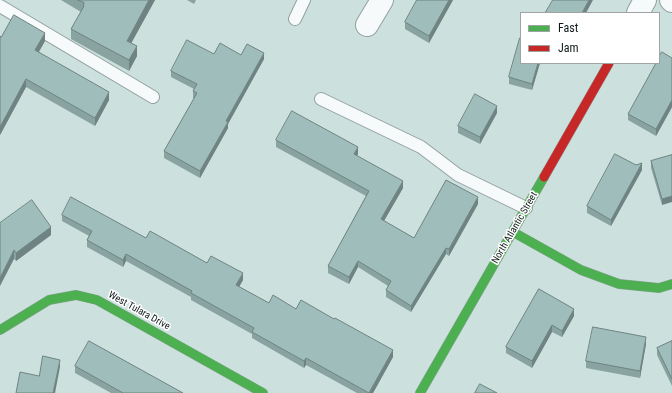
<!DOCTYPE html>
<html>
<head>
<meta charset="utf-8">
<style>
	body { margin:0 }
	#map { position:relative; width:672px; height:393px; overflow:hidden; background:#cce0de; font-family:"Roboto Condensed",sans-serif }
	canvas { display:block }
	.legend { position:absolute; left:520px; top:12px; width:140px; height:52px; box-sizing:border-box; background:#fff; border:1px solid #9ea3a3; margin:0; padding:5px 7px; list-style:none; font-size:12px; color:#0c1918 }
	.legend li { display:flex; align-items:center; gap:8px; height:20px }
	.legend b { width:20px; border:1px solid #9ea3a3 }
</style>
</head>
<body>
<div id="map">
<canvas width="672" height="393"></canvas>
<ul class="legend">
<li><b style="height:5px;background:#4caf50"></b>Fast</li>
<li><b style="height:5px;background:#c62828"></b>Jam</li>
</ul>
</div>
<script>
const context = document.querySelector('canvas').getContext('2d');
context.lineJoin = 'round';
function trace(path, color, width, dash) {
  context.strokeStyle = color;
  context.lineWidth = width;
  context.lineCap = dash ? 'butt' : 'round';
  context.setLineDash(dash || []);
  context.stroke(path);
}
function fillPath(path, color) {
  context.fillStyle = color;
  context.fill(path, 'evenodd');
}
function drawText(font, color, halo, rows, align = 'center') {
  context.font = font + ' "Roboto Condensed",sans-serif';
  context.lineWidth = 3;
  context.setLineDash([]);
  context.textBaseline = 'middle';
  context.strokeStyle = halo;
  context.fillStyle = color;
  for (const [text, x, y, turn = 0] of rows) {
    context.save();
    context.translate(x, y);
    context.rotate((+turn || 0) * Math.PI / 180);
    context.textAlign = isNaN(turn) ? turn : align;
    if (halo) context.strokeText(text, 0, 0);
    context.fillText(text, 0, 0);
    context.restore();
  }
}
const lane = new Path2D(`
	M0,6L153,97
	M295,19L304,0
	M321,99L421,147L458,175L526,208`);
const street = new Path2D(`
	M671,0L672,1
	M638,13L645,0
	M367,25L382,0`);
const fast = new Path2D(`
	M513,232L581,270L619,284L659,288L672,284
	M0,330L49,300L76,295L97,300L263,393
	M420,393L544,177`);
const jam = new Path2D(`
	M544,177L609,63`);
const wall = new Path2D(`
	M61,0H155L131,43L137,56L129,71L71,39V29L81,12Z
	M187,0H196L194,4Z
	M453,0L429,43L405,29V22Z
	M0,36L1,37L45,41L39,52L109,100L95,126L26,87L0,135Z
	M214,54L241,55L264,59L228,124V128L200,178L164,158V151L194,99L193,98V91L194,89L171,77V71Z
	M672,58V107L656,136L628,120V114Z
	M521,63H540L532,90L509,84V77Z
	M497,113L480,144L458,133V126Z
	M276,140L358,154L357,156L403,188L384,221L414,238L478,204L449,256L446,254L411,312L386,297V290L388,286L358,267L349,284L328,273V266L366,196L276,147Z
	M672,155L662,205L651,168V161Z
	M642,170L611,226L587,213V206Z
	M62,215L146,238L207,263L243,280L239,287L269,303L296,309L393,357L373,393H357L306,365L304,368L252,338V334L191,300V297L126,261L123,267L87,247V240L89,236L62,221Z
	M0,223L51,235L16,261L14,259Z
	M539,289L574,316L562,337L552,332L532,368L506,353V347Z
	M672,341V386L657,355V348Z
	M646,344L640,378L586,368V361Z
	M75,366L183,393H111L75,373Z`);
const shadedWall = new Path2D(`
	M149,0H155L127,51V41Z
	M449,0H453L429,43V36Z
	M589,0H593L586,13H582Z
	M45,33V41L35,58V50Z
	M137,46V56L129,71V60Z
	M264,53V59L228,124V128L200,178V171L226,121Z
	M538,63H540L532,90V84Z
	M26,79V87L0,135V127Z
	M109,92V100L95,126V118Z
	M672,100V107L656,136V129Z
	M497,106V113L480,144V137Z
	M358,147V154L354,161V154Z
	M642,163V170L611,226V220Z
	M403,181V188L381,226V219Z
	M672,196V202L662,205V199Z
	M478,197V204L449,256V249Z
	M51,227V235L16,261V253Z
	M446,248V254L411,312V306Z
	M14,250V259L0,286V278Z
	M126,254V261L123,267V260Z
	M358,261V267L349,284V277Z
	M243,273V280L236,292V285Z
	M574,309V316L562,337V331Z
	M552,325V332L532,368V361Z
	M646,337V344L640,378V371Z
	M393,350V357L373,393H369Z
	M306,358V365L304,368V361Z
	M60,360V367L55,393H53Z`);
const building = new Path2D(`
	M78,0H149L127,41L137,46L129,60L71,29L84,6L83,5L84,3Z
	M417,0H449L429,36L405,22Z
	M553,0H589L582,13H549L546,12Z
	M14,15L45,33L35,50L109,92L95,118L26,79L0,127V36L1,37Z
	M520,38H521V63H538L532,84L509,77Z
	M187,40L214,54L220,43L241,55L247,44L264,53L226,121L228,122L200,171L164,151L197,93L193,91L197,84L171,71Z
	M662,52L672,58V100L656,129L628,114L656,63H659V57Z
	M475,94L497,106L480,137L458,126Z
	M292,111L358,147L354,154L403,181L381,219L414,238L446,180L478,197L449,249L446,248L411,306L386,290L391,281L358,261L349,277L328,266L369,191L276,140Z
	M615,154L636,165L642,163L611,220L587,206Z
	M672,155V196L662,199L651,161Z
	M71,197L146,238L150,231L207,263L211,256L243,273L236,285L269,303L273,295L296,309L301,300L334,319L335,318L393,350L369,393L306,358L304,361L252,332L254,328L191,293L192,291L126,254L123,260L87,240L92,231L62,215Z
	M32,200L51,227L16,253L14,250L0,278V223Z
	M539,289L574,309L562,331L552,325L532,361L506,347Z
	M593,327L646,337L640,371L586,361Z
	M89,341L183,393H123L75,366Z
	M672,341V379L657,348Z
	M43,356L60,360L53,393H16L20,372L39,376Z
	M480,384L497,393H475Z`);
const streetNames = [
	["North Atlantic Street",515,228,-60],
	["West Tulara Drive",139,311,29]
];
trace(lane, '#92a19f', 14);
trace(street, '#92a19f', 24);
trace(fast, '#92a19f', 10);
trace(jam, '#92a19f', 10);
trace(lane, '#f7fafa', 12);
trace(street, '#f7fafa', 22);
trace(fast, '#4caf50', 9);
trace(jam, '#c62828', 9);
fillPath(wall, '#89a3a0');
fillPath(shadedWall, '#6f8482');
fillPath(building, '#9fbdba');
trace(building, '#6f8482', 1);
drawText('10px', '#0c1918', '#fff', streetNames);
</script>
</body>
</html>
